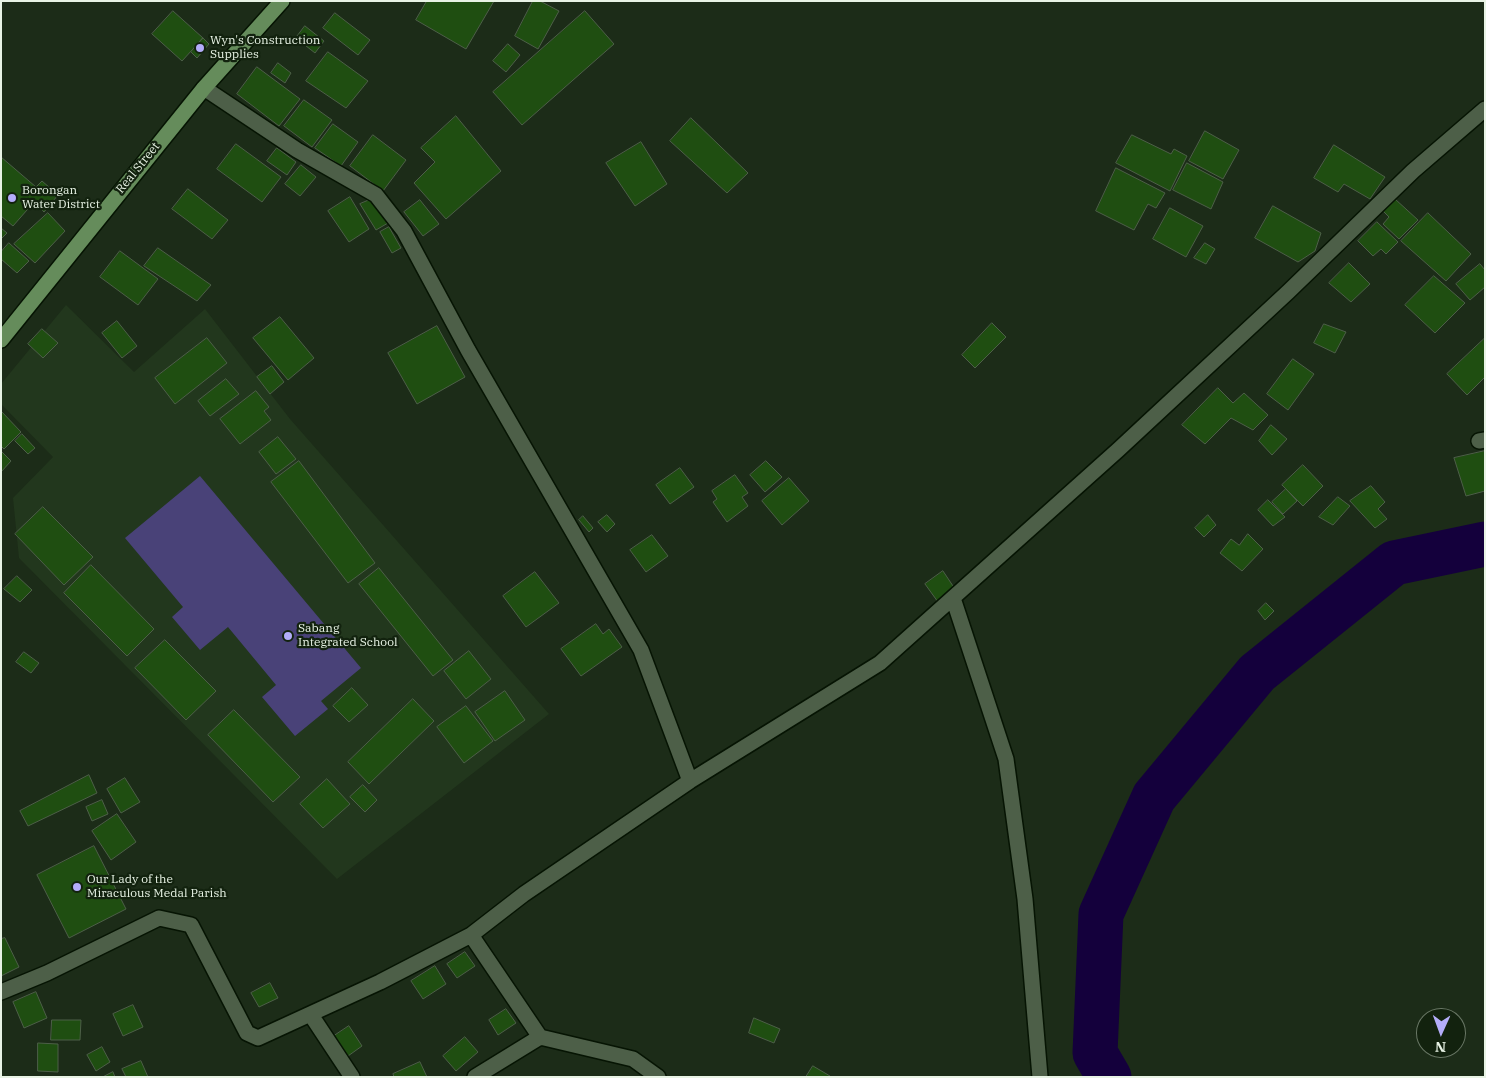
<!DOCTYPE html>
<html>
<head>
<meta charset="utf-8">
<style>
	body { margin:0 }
	#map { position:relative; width:1486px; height:1078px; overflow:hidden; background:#1c2c18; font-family:"IBM Plex Serif",serif }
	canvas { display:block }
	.frame { position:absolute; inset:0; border:2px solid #e8f3e5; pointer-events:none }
	.north { position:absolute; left:1416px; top:1008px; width:50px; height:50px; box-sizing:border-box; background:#12220e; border:1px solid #687664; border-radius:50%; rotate:182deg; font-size:14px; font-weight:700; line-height:20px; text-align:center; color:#e8f3e5 }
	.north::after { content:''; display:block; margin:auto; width:18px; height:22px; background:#b3adf9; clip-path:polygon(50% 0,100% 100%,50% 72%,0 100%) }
</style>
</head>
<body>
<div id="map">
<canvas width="1486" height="1078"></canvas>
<div class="frame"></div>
<div class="north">N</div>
</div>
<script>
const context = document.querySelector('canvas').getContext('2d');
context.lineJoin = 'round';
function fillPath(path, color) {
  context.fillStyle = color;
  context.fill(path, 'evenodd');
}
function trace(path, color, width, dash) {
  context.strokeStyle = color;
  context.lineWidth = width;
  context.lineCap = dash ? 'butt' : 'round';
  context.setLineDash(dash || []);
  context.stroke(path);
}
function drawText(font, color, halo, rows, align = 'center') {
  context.font = font + ' "IBM Plex Serif",serif';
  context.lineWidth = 4.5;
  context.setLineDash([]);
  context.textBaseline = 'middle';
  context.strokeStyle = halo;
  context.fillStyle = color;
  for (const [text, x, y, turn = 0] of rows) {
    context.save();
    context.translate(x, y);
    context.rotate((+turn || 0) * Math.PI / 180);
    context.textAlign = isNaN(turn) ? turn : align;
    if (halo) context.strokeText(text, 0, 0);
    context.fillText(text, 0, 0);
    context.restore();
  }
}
const built = new Path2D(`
	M66,305L134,372L205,309L290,419L549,714L337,879L19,558L13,498L53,457L1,404V384Z`);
const green = new Path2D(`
	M200,476L361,668L321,701L328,709L295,736L262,697L276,685L228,627L200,650L172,617L183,607L125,538Z`);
const river = new Path2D(`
	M1109,1077L1095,1053L1101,914L1154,797L1257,673L1394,563L1485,544`);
const building = new Path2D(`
	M427,1H494L466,49L416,20Z
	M533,1H540L559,11L538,49L515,36Z
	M173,11L203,38L182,61L152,34Z
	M585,11L614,44L522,125L493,92Z
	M335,13L370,40L358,55L323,28Z
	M305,26L324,41L315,53L296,38Z
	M203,38L209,44L197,58L191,52Z
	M508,44L520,55L506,72L493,61Z
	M328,52L368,81L346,108L306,81Z
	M278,63L291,73L285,83L271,73Z
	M257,67L300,99L279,126L237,94Z
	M304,100L332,120L312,147L284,126Z
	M456,116L501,171L446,219L414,183L435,162L421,148Z
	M691,118L748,173L727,193L670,141Z
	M333,124L358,142L341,166L315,148Z
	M1205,131L1239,150L1223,179L1189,161Z
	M373,135L406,160L383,191L350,166Z
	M1132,135L1171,154L1174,149L1187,156L1170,191L1116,163Z
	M641,142L667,184L635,206L606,163Z
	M236,144L281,177L262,202L217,169Z
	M1334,145L1385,177L1370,199L1344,184L1338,192L1314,178Z
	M277,148L296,162L287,175L267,161Z
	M1,157L36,187L42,181L58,195L44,212L34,202L13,226L1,216Z
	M1187,163L1223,182L1211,209L1173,190Z
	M301,165L316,177L300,196L285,184Z
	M1116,168L1165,193L1156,208L1148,204L1134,230L1096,211Z
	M188,189L228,220L212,239L172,209Z
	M350,197L369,229L349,242L328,211Z
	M372,199L388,223L376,230L360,204Z
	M1395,199L1418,220L1399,239L1383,224L1389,217L1383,211Z
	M420,200L439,224L423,236L404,212Z
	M1273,206L1321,233L1315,251L1298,262L1255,238Z
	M1170,208L1203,226L1186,257L1153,239Z
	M48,213L65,231L35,263L14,244Z
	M1428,213L1471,254L1446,281L1401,241Z
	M1377,222L1398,242L1386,254L1381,249L1373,256L1358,241Z
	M389,227L401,248L392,253L380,232Z
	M1,228L7,233L1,239Z
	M9,243L29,261L17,273L1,259V252Z
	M1205,243L1215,249L1206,264L1194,258Z
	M158,248L211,285L197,301L144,266Z
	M120,251L158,279L138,305L100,277Z
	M1349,263L1370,284L1351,302L1329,283Z
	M1480,264L1485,270V287L1470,300L1456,284Z
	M1434,276L1465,303L1435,333L1405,305Z
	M280,317L314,358L288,380L253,338Z
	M117,321L137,346L122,358L102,333Z
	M992,323L1006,337L975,368L962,355Z
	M1324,324L1346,332L1335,353L1314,343Z
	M437,326L465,377L417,404L388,353Z
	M42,329L58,343L43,358L28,344Z
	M207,338L227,363L175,404L155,378Z
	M1485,338V377L1467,395L1447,374Z
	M1293,359L1314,374L1288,410L1267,394Z
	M272,366L284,382L270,394L257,377Z
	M226,379L239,394L210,416L198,401Z
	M1218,388L1233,403L1244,393L1268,415L1253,430L1231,418L1205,444L1182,425Z
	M256,391L269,407L264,411L271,420L240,444L220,419Z
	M1,411L21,432L4,449L1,446Z
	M1271,425L1287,439L1272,455L1259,441Z
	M22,434L35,448L28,454L15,441Z
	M278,437L296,459L276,474L259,452Z
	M1,451L11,461L1,472Z
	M1485,451V491L1466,496L1454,458Z
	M299,461L375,563L348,583L271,482Z
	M766,461L782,477L765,492L750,475Z
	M1303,465L1323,486L1303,506L1282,485Z
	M680,468L694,487L670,504L656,485Z
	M735,475L748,493L742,497L748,506L727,522L713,502L717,499L712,491Z
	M789,478L809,501L782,525L762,501Z
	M1371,486L1385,502L1378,509L1387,519L1375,528L1350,501Z
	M1286,489L1297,501L1283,514L1272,502Z
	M1338,497L1350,506L1333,525L1319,517Z
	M1268,500L1285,517L1273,526L1258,510Z
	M43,507L93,557L64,585L15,534Z
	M607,515L615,524L607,532L598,522Z
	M1208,515L1216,525L1204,537L1195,528Z
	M583,516L593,528L589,532L579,520Z
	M1248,534L1263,549L1242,571L1220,553L1231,539L1239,545Z
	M652,535L668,556L646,572L630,550Z
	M91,565L154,629L127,656L64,593Z
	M379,568L453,660L433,676L359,584Z
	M943,571L955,589L938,602L925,584Z
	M535,572L559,603L526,627L503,596Z
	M17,576L32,590L20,602L4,589Z
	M1266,603L1274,611L1265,620L1258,611Z
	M596,624L603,634L609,629L622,647L581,676L561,649Z
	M165,640L216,691L186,720L135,668Z
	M469,651L491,679L466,699L444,671Z
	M24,652L39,663L31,673L16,662Z
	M352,688L368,705L349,722L333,706Z
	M505,691L525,720L495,741L475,712Z
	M413,699L434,721L369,784L348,762Z
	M466,706L493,741L464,763L437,727Z
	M234,710L300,777L273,802L208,735Z
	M89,775L97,793L28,826L20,811Z
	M125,778L140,802L121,813L107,789Z
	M327,779L350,804L323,828L300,804Z
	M363,785L377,800L365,812L350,797Z
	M102,800L108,814L92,821L86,807Z
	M117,814L136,842L111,860L92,831Z
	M94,846L126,909L69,938L37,875Z
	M5,938L19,967L1,976V939Z
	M465,952L475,966L457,978L447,964Z
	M435,966L446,984L423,999L411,981Z
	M270,983L278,998L259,1007L251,993Z
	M36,992L47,1018L24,1028L13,1002Z
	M133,1005L143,1027L123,1036L113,1014Z
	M506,1009L516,1023L498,1035L489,1020Z
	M754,1018L780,1029L774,1043L749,1033Z
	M52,1020H81L80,1040H51Z
	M349,1026L362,1046L348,1056L334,1036Z
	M465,1037L478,1052L456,1071L443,1056Z
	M38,1043L58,1044V1072L38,1071Z
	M102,1047L110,1062L96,1071L87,1055Z
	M141,1061L148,1077H126L122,1069Z
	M420,1062L427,1077H394L393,1074Z
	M813,1066L830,1076V1077H806Z
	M113,1072L115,1077H103Z`);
const minor = new Path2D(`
	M204,88L297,150L376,195L404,231L468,350L641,650L690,781
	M1479,441L1485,440
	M953,598L1006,759L1025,899L1040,1077
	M471,935L540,1037L633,1059L658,1077
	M1,992L47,973L159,918L191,925L247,1033L258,1038L380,982L471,935L524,894L690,781L880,663L1118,450L1288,292L1413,171L1485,109
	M311,1015L352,1077
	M475,1077L540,1037`);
const major = new Path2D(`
	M1,340L204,88L282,1`);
const markers = [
	[200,48,5,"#b3adf9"],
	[12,198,5,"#b3adf9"],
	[288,636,5,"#b3adf9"],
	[77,887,5,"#b3adf9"]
];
const poiNames = [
	["Wyn's Construction",210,41],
	["Supplies",210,55],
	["Borongan",22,191],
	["Water District",22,205],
	["Sabang",298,629],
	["Integrated School",298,643],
	["Our Lady of the",87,880],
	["Miraculous Medal Parish",87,894]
];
const streetNames = [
	["Real Street",138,168,-51]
];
fillPath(built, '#22371d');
fillPath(green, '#494278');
trace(river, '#14003c', 45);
fillPath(building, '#1f4e11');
trace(building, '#4d5f48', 1);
trace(minor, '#061403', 18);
trace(major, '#061403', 18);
trace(minor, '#4d5f48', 15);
trace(major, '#658c5b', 15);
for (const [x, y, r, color] of markers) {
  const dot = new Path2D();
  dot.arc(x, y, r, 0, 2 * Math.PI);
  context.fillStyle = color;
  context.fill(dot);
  trace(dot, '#12220e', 2);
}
drawText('12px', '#e8f3e5', '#12220e', poiNames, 'left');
drawText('12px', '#e8f3e5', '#12220e', streetNames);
</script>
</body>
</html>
